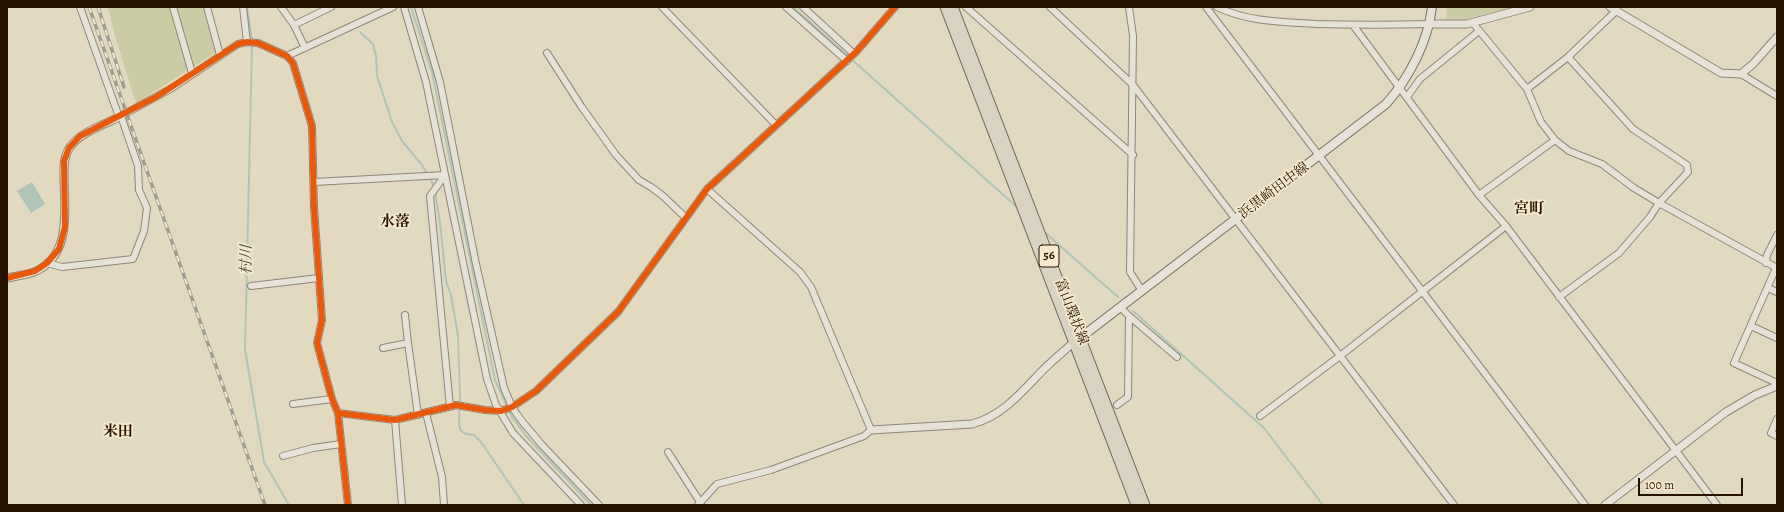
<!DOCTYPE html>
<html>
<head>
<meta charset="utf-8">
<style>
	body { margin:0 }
	#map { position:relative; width:1784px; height:512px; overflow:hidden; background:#e2d9c1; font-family:Alegreya,serif }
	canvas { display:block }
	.frame { position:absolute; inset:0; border:8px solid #271200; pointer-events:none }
	.scale { position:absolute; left:1638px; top:478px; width:105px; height:18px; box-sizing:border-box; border:2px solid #271200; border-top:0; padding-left:5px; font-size:12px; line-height:14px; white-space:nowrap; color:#271200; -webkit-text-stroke:3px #f5eace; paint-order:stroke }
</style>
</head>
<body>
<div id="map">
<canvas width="1784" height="512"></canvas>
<div class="frame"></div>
<div class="scale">100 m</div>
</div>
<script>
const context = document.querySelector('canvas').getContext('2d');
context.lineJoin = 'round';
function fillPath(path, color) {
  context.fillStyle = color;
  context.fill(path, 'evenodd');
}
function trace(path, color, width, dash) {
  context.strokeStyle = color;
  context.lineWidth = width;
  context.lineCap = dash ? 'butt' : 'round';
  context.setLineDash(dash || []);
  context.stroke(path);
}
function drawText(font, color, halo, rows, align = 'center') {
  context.font = font + ' Alegreya,"Noto Serif JP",serif';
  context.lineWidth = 3.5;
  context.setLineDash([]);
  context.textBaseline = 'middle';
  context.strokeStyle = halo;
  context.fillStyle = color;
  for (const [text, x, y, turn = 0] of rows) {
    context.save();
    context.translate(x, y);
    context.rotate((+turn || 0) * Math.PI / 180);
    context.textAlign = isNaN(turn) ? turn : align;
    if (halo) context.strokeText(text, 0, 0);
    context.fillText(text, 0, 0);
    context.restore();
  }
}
const green = new Path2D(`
	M108,7H205L217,52L136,103L115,36Z
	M1447,7H1514L1466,19H1446Z`);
const water = new Path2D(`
	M32,182L45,204L31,213L17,191Z`);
const stream = new Path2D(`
	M247,7L252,40
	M411,7L432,72L495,380L512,417L527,437L591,505
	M793,7L1018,208
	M360,32L373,44L376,56L377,76L392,122L402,141L422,165L431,180L434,187
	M252,45L245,349L264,462L289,505
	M435,192L440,222L446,281L451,295L458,336L460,394L459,425L461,431L466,434L474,435L481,442L524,505
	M1042,230L1118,297
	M1133,311L1264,428L1323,505`);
const minor = new Path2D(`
	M80,7L119,117L172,88L238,44L247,42L258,43L287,56L293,63L312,126L314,207L322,320L317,343L332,399L338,413L348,505
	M173,7L192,73
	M207,7L220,55
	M243,7L247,42
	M281,7L294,25L305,48
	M404,7L426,82L487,379L496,405L513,433L581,505
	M418,7L440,82L476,264L504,388L512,407L521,420L542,445L599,505
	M662,7L776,125
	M786,7L847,61
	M803,7L854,54
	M966,7L1133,155
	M1050,7L1133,85L1454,505
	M1129,7L1133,36L1130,272L1142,291
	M1206,7L1585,505
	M1217,7C1248,22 1282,22 1316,24C1354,25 1391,25 1429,24
	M1473,23L1527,89L1541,122L1555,140L1569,151L1602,164L1634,188L1659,203L1777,268
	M294,25L331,7
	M1353,25L1479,195L1506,226L1717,505
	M547,53L581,106L616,155L639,180L651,187L663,196L686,218
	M287,56L393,7
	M1741,74L1777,96
	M1527,89L1568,57L1617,10
	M1407,97L1420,79L1479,31
	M314,182L445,175L430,196L450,407
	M1479,195L1555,140
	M47,263L62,267L133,259L144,231L147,208L139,190L138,166L121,116
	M1766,263L1767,255L1777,235
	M1776,268L1734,363L1777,383
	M251,286L319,278
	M1768,288L1777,292
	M1559,297L1619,253L1650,217L1659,203L1688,172L1687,165L1633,129L1568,57
	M405,315L408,343
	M1129,316L1177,357
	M1751,326L1777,338
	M383,348L408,343L418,415
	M293,404L332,399
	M1117,405L1128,397L1129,316L1121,308
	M338,413L395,420L456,405L485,410L501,411L512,407L536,391L618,312L707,189L857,51L895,7
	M426,413L442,477L444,505
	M1260,416L1340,356L1506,226
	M1777,419L1771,433L1777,436
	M395,420L402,505
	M668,452L700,502
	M283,456L313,448L341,444
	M698,505L717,484L771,470L864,436L871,430L811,287L800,272L707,189`);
const tertiary = new Path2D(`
	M1610,7L1721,73L1741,74L1753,64L1777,37
	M1429,24H1467L1530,7
	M7,278C16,276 26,275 34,272C71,257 65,212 64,180C64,168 63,157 70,147C81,132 103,125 119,117
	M871,430L972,424C1002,416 1021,393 1042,371C1052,361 1063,352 1074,342
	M1605,505L1726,412L1755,395L1777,386`);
const secondary = new Path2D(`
	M1076,341L1386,104C1409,78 1428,42 1432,7`);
const primary = new Path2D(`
	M945,7L1136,505
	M953,7L1145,505`);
const rail = new Path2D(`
	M89,7L265,505
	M98,7L124,87`);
const cycleway = new Path2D(`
	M7,278L35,271L47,263L59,249L65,227L64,161L69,148L80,136L156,97L238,44L247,42L258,43L287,56L293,63L312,126L314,207L322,320L317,343L332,399L338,413L348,505
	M338,413L395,420L456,405L485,410L501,411L512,407L536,391L618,312L707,189L857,51L895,7`);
const shields = [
	[1049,256,20]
];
const shieldNames = [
	["56",1049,256]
];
const streetNames = [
	["浜黒崎田中線",1274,191,-37],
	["富山環状線",1071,312,69]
];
const neighbourhoodNames = [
	["宮町",1529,209],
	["水落",395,222],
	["米田",118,432]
];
const waterNames = [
	["村川",247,260,-89]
];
fillPath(green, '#cccca4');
fillPath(water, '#b0c5b6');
trace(stream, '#b0c5b6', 2);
trace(minor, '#8f8777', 8);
trace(tertiary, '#8f8777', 9);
trace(secondary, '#746c5e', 10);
trace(primary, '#746c5e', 11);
trace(minor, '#e7e2d7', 6);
trace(tertiary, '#e7e2d7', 7);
trace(secondary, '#e7e2d7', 8);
trace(primary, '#dbd3c2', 9);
trace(rail, '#a19c91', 3.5);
trace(rail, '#f5eace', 2, [6]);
trace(cycleway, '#e8590c', 6);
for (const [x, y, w] of shields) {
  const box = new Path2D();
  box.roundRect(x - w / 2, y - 11, w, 22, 3);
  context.fillStyle = '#f5eace';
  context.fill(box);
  trace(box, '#271200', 1);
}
drawText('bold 13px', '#271200', null, shieldNames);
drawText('14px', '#271200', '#f5eace', streetNames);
drawText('bold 15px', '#271200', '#f5eace', neighbourhoodNames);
drawText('italic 15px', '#4f4e3e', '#f5eace', waterNames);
</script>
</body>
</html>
